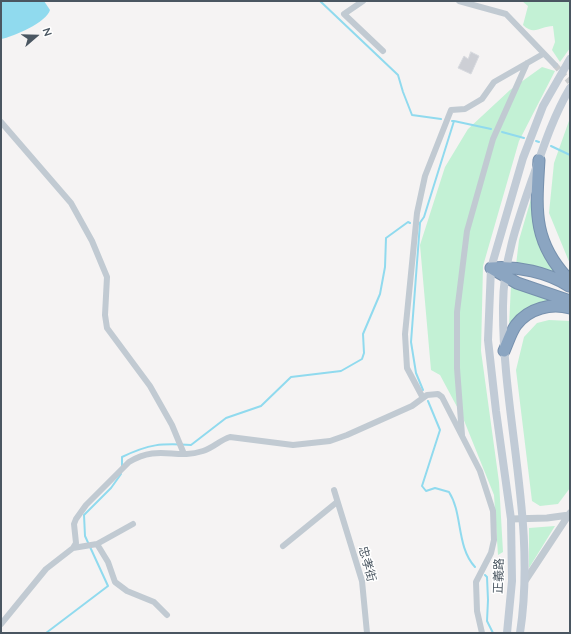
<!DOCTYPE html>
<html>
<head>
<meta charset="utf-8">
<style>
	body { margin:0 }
	#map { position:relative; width:571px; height:634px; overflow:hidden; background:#f5f3f3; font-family:Quicksand,sans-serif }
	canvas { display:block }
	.frame { position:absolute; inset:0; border:2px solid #4a5661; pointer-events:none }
	.north { position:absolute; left:16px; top:16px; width:40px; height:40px; -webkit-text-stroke:3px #fff; paint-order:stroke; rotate:70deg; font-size:11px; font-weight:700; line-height:16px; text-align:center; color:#4a5661 }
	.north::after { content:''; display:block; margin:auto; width:14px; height:18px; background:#4a5661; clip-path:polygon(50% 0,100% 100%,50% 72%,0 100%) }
</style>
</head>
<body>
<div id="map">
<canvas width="571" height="634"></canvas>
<div class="frame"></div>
<div class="north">N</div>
</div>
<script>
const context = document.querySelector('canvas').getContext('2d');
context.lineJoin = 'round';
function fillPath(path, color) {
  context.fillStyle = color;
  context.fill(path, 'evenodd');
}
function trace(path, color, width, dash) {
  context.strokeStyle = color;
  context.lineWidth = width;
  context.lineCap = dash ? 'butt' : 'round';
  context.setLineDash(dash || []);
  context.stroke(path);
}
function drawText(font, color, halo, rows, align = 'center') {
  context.font = font + ' Quicksand,"Noto Sans TC",sans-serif';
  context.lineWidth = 3;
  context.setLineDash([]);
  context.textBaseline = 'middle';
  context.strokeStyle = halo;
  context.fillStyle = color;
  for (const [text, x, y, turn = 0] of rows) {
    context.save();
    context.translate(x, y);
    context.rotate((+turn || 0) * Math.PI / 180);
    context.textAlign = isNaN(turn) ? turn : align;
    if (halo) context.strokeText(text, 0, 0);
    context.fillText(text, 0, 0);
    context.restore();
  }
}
const green = new Path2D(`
	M522,1H570V48L560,62L552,50L555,42L553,26C541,26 534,36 523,25L528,6Z
	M542,67L555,71L519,141L483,266L481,351L499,482L503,552L498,555L494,495L463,418L440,375L431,370L420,245L445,167L468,129L510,90Z
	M570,118V264L549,213L554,163Z
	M531,199C534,226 539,250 555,273L516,265L519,240Z
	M511,285L567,303C540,301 526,304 509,326Z
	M549,320L570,321V488L558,504L540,506L532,501L516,370L524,337L537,323Z
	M555,526L529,568V528Z`);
const water = new Path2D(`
	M1,1H44L50,10C47,22 13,37 1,39Z`);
const stream = new Path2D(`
	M320,1L398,75L403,92L412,115L441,119
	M534,1H556
	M454,121L491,129
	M502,132L524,138
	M536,141L539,142
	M551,146L570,155
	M420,223L411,342L416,373L423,390
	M419,224L424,217L454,121H452
	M428,401L440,430L422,486L426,491L435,488L449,492C463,514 456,546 475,567
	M122,466V457C149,444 161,443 191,445L226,418L261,406L291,377L341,371L362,359L364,353L363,334L380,294L385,267L386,238L408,222L410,223
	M485,575L487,577L488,600L487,621L493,633
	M46,633L108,586L85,536L84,515L111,488L121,474`);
const building = new Path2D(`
	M471,52L479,56L471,74L458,68L464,56L468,59Z`);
const minorTunnel = new Path2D(`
	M555,65L570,82`);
const minor = new Path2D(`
	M363,1L344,14L383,51
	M459,1L506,14L555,65
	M1,122L71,203L92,241L107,277L105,315L107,328L150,386L172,425L184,454
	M423,398L407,368L405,334L417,213L425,176L451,110L465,109L482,99L494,82L543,54
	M462,435L457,368V312L467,231L493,139L527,63
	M334,490L362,581L367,633
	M133,524L97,544L108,562L115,582L127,591L154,602L167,615
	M283,546L337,502
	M73,548L97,544
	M1,624L46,569L73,548L76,543L74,524L76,519L86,505L129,462C159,444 175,460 203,451C213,448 220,440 230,437L293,445L330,441L347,435L412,406L427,395L438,394L442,397L480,471L493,511L494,540L491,553L476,582L477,611L482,633`);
const tertiary = new Path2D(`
	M511,519L547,518L569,515
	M525,581L570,513`);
const secondary = new Path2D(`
	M507,633L512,581L511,519L496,411L488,340L491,268L523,158L543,106L570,59
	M520,633C537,523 502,415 503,306C503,260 519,217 534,174C544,145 554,115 570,88`);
const motorway = new Path2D(`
	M539,160C536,210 532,242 570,281
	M491,268L517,283L570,301
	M491,268C518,266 547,272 569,286
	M504,351C508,342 511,332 516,325C529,308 551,303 570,308`);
const streetNames = [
	["忠孝街",367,564,75],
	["正義路",499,576,-88]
];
fillPath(green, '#c3f1d5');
fillPath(water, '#90daee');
trace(stream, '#90daee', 2);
fillPath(building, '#cdcfd5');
trace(building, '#d7d9de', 1);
trace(minorTunnel, '#caccce', 6, [6, 3]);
trace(motorway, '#7690ad', 13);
trace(minor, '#c1cad2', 6);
trace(tertiary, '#c1cad2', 7);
trace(secondary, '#c1cbd6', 8);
trace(motorway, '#8ba5c1', 11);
drawText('12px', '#4a5661', '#fff', streetNames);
</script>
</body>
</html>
